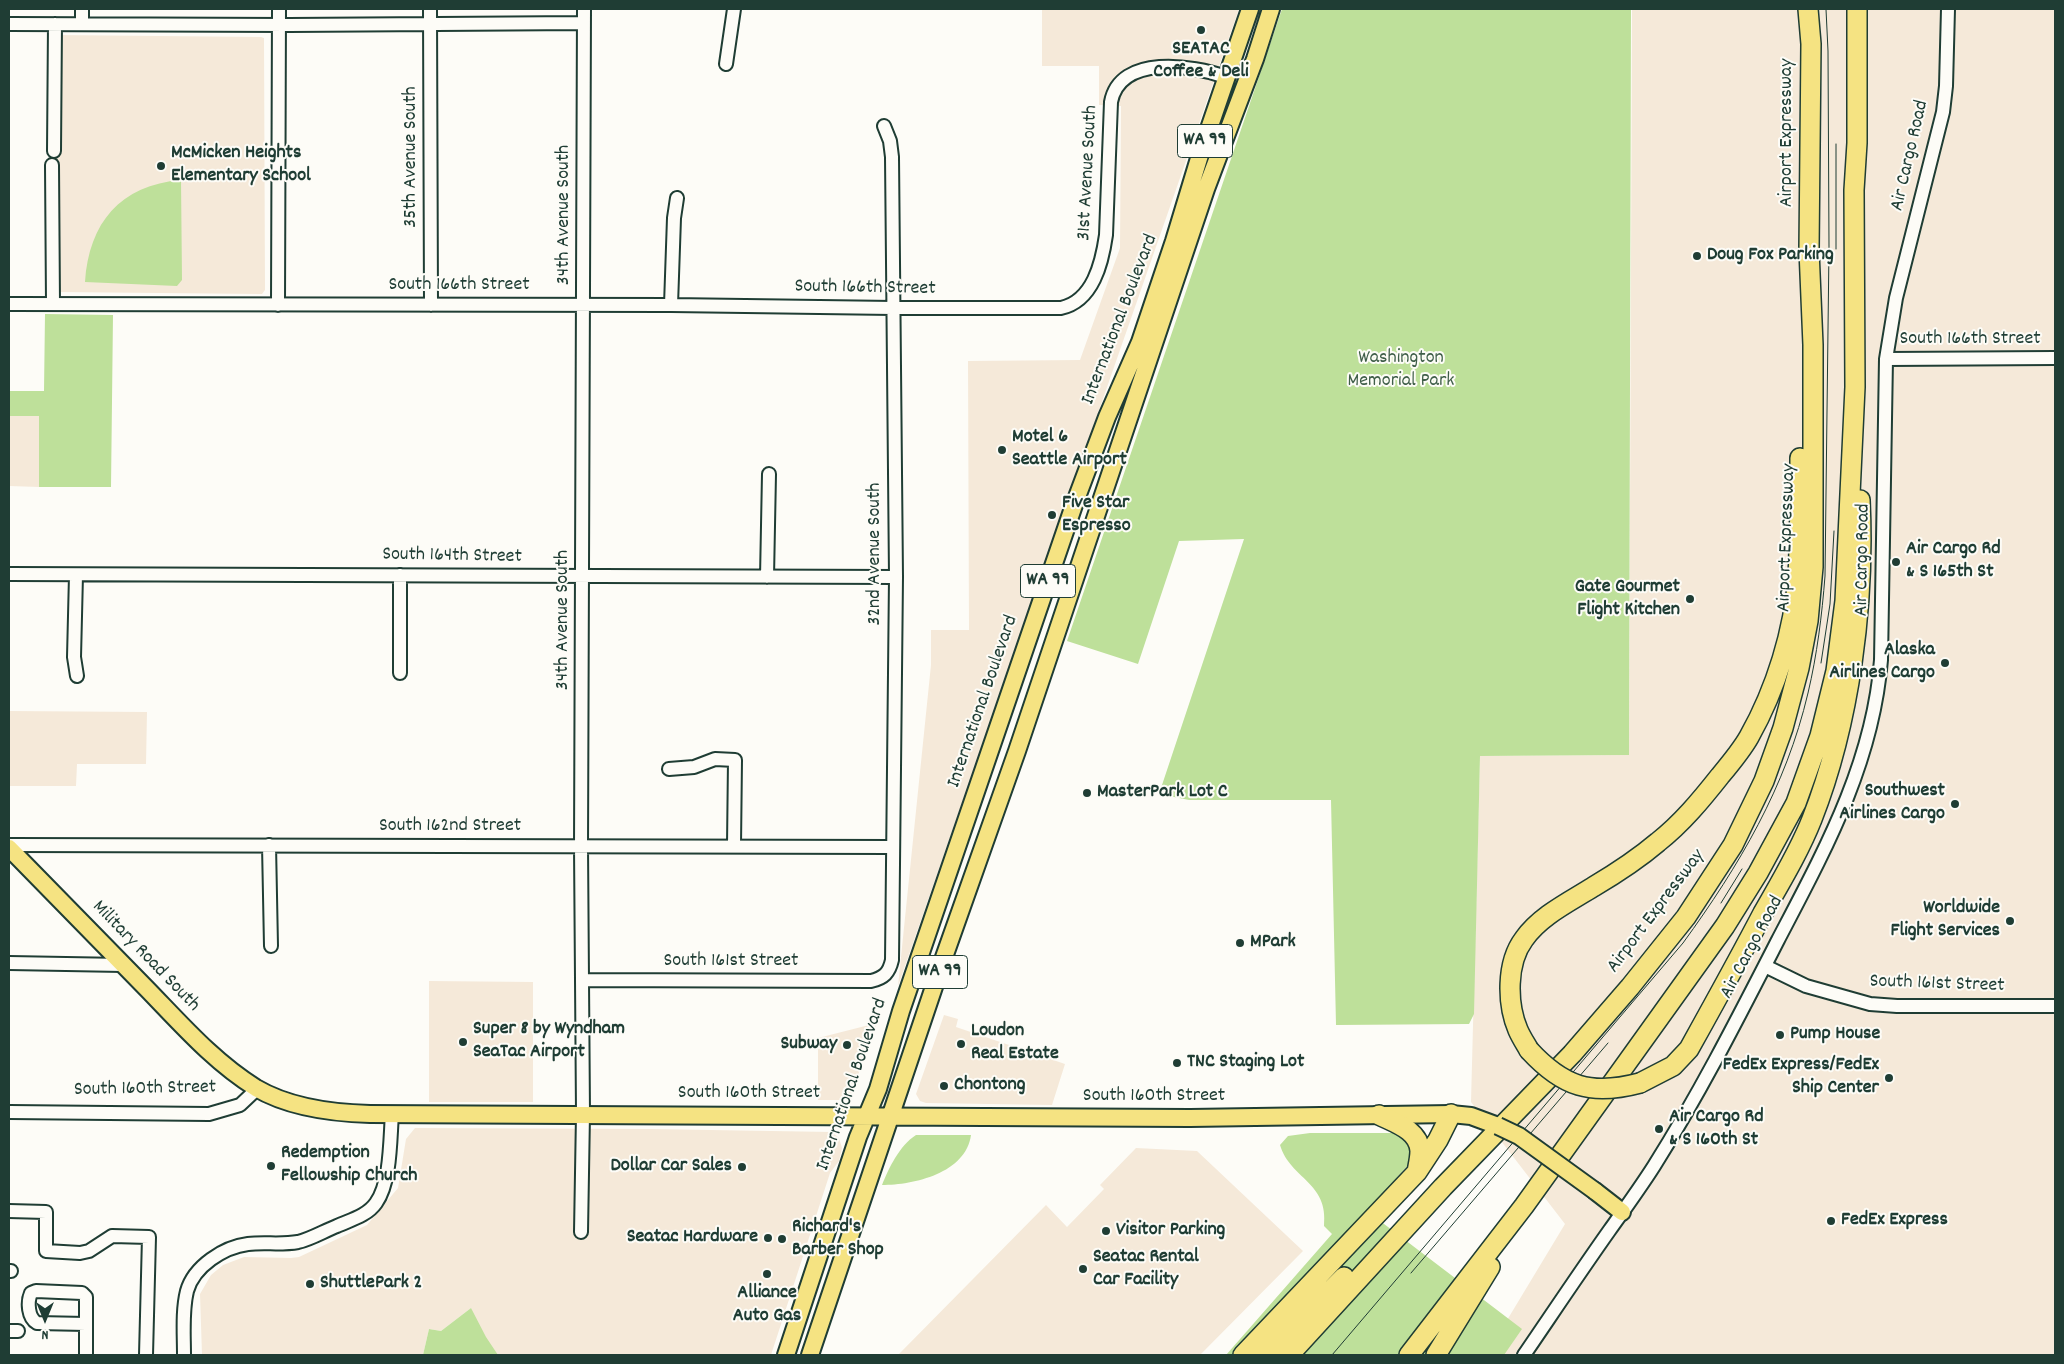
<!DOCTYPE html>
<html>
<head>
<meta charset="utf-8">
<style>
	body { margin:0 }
	#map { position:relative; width:2064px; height:1364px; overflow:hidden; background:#fdfcf7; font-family:Dekko,sans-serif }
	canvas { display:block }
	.frame { position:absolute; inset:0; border:10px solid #1f3d34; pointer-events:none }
	.north { position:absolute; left:20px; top:1294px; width:50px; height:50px; -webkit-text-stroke:4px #fdfcf7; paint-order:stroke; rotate:180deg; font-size:14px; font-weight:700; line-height:20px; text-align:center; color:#1f3d34 }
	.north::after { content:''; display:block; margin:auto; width:18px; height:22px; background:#1f3d34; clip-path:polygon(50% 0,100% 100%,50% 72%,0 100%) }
</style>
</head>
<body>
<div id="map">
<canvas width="2064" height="1364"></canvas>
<div class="frame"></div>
<div class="north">N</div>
</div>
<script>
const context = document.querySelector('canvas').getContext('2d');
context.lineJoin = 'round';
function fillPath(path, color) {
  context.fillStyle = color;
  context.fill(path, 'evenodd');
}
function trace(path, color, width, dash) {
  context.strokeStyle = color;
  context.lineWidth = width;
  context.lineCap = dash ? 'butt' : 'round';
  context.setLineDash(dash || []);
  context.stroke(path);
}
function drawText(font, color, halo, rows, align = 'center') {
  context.font = font + ' Dekko,sans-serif';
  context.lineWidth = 4;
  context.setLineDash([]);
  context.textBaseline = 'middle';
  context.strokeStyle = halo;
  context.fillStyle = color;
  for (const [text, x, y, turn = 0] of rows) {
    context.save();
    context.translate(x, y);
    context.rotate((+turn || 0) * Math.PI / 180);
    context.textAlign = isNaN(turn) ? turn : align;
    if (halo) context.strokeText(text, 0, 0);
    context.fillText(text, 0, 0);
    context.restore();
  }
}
const built = new Path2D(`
	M1042,9H1239L898,986L931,665V630H969L968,361L1080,360L1120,248L1121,106L1099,105V66H1042Z
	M1632,9H2055V1355H1486L1565,1224L1471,1102L1480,756L1629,755Z
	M57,35L261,37L264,38L265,290L262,294L57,292Z
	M9,416H39V487L9,486Z
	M9,711L147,712L146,764H77L76,786H9Z
	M429,981L533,982V1102H429Z
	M944,1015L958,1019L956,1027L1065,1064L1052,1105L926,1103L920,1101L916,1094Z
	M877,1023L849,1100H818V1038Z
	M415,1128L650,1129L832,1132L839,1138L842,1148L839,1161L830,1173L771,1355H485L471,1308L441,1331L429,1329L423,1355H202L200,1294L211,1275L223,1265L244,1257L291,1258L299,1257L367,1225L398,1188L406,1139Z
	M1136,1148L1197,1151L1303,1251L1200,1355H898L1046,1205L1067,1227L1104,1189L1100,1185Z`);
const green = new Path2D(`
	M1282,9H1631L1629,755L1480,756L1474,1014L1469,1024L1336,1025L1331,800H1189L1159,794L1244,539L1179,541L1138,664L1067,641Z
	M181,180L182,280L177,286L85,282C89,223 120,185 181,180Z
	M45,314L113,315L111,487H39V416H9V391H44Z
	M1310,1133H1394L1403,1137L1413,1155L1411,1162L1367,1211L1522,1329L1504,1355H1226L1332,1234L1324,1226C1329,1182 1290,1179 1280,1145L1288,1136Z
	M916,1135H971C966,1173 914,1185 882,1185C889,1168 899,1146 916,1135Z
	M471,1308L486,1337L498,1355H423L429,1329L441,1331Z`);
const minor = new Path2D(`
	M82,9V24
	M430,9L431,305
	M9,24L289,25L583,23
	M726,64L734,9
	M54,151L55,24
	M52,165L53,304
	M9,304L671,305L893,308H1061C1093,301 1102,263 1106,235L1111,102C1120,54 1193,65 1226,77
	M278,305L279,9
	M671,305L674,218L677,198
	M1886,359L2055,358
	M9,574C304,576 600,578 896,577
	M76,575L74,657L77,676
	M767,577L769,474
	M400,673V575
	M669,769L694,767L715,759L735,760L734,845
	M9,845L892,847
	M269,845L271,946
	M9,963L123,965
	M1765,966L1806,986L1870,1004L1897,1006H2055
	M582,980L871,981C884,978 889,973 892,960L896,577L892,157L890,141L884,126
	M9,1112L209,1114L240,1105L257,1089
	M9,1211L46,1212V1251L80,1253L89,1251L112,1236L149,1237L146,1355
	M581,1232L583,1114L581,846L584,9
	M9,1271H11
	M36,1291L82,1293L86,1297V1324L37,1323C28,1318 27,1302 31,1293Z
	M86,1324V1355
	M9,1331H18
	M184,1355C184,1334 182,1311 187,1291C194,1266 224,1247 248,1244C264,1242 281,1245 298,1242C311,1239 324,1231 337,1226C350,1220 367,1216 376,1203C391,1182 390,1139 392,1114
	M1524,1355C1552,1314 1580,1272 1609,1231C1624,1210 1640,1188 1654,1166C1700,1093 1739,1016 1778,940C1825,850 1873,763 1881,660L1886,359L1896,298L1943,112L1946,86L1948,9`);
const major = new Path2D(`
	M9,848C55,895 101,942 147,989C181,1024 214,1062 256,1088C290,1108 332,1113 370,1114L1190,1118L1451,1114L1471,1116L1498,1126
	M1595,1191L1622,1212
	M786,1355L858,1137L878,1089L901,1011L1074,505L1107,417L1140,342L1174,241L1200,155L1250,9
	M810,1355L942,963L1017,751L1206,189L1255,59L1271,9`);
const highway = new Path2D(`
	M1529,1050C1525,1043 1521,1037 1518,1030C1507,1004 1506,963 1524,939C1540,916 1569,902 1593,887C1615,874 1638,859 1658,842C1682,823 1701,800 1720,776C1730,764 1741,751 1749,737C1776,689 1794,631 1798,576C1800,537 1800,497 1800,458
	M1640,1083L1673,1066L1689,1049C1714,1004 1739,959 1763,913C1780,883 1799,852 1812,819C1850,722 1865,604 1860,500
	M1379,1115C1395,1123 1419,1130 1420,1151C1420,1158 1418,1166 1417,1172
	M1243,1355L1417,1172L1438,1140L1451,1114
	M1266,1355L1344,1277
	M1289,1355L1443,1187L1572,1054L1630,987L1686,917L1733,845L1764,781L1783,728L1799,668L1808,621L1813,567V345L1809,250L1811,44L1808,9
	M1409,1355L1524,1206L1725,926L1758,873L1796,803L1820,736L1836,671L1845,601L1855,387L1854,190L1857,143V9
	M1436,1355L1490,1267`);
const tram = new Path2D(`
	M1836,144V249
	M1821,663L1830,604L1834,531
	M1721,903L1742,869
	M1411,1273L1608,1043
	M1332,1355L1683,943C1739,866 1786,787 1808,693C1817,655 1822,615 1825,576L1829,247L1828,51L1826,9`);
const majorBridge = new Path2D(`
	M1498,1126L1519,1136L1595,1191`);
const highwayBridge = new Path2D(`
	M1529,1050C1563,1087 1591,1096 1640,1083`);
const markers = [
	[1201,30,5,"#1f3d34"],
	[161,166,5,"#1f3d34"],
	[1697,256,5,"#1f3d34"],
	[1002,450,5,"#1f3d34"],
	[1052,515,5,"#1f3d34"],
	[1896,562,5,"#1f3d34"],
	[1690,599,5,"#1f3d34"],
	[1945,663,5,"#1f3d34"],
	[1087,793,5,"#1f3d34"],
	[1955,804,5,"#1f3d34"],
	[2010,921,5,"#1f3d34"],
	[1240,943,5,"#1f3d34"],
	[1780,1035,5,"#1f3d34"],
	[463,1042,5,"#1f3d34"],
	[961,1044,5,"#1f3d34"],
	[847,1045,5,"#1f3d34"],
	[1177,1063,5,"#1f3d34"],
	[1889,1078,5,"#1f3d34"],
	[944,1086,5,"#1f3d34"],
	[1659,1129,5,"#1f3d34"],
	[271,1166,5,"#1f3d34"],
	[742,1167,5,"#1f3d34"],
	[1831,1221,5,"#1f3d34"],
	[1106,1231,5,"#1f3d34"],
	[768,1238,5,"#1f3d34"],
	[782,1239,5,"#1f3d34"],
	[1083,1269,5,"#1f3d34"],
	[767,1274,5,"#1f3d34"],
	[310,1284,5,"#1f3d34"]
];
const shields = [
	[1205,141,55],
	[1048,581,55],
	[940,972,55]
];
const shieldNames = [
	["WA 99",1205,141],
	["WA 99",1048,581],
	["WA 99",940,972]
];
const poiNames = [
	["SEATAC",1201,50,"center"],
	["Coffee & Deli",1201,73,"center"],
	["McMicken Heights",171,154],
	["Elementary School",171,177],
	["Doug Fox Parking",1707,256],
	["Motel 6",1012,438],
	["Seattle Airport",1012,461],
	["Five Star",1062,504],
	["Espresso",1062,527],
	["Air Cargo Rd",1906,550],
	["& S 165th St",1906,573],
	["Gate Gourmet",1680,588,"right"],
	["Flight Kitchen",1680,611,"right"],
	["Alaska",1935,651,"right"],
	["Airlines Cargo",1935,674,"right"],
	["Southwest",1945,792,"right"],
	["Airlines Cargo",1945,815,"right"],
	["MasterPark Lot C",1097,793],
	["Worldwide",2000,909,"right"],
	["Flight Services",2000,932,"right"],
	["MPark",1250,943],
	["Super 8 by Wyndham",473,1030],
	["SeaTac Airport",473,1053],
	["Loudon",971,1032],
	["Real Estate",971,1055],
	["Pump House",1790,1035],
	["Subway",837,1045,"right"],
	["TNC Staging Lot",1187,1063],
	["FedEx Express/FedEx",1879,1066,"right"],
	["Ship Center",1879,1089,"right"],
	["Chontong",954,1086],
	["Air Cargo Rd",1669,1118],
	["& S 160th St",1669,1141],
	["Redemption",281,1154],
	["Fellowship Church",281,1177],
	["Dollar Car Sales",732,1167,"right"],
	["FedEx Express",1841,1221],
	["Richard's",792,1228],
	["Barber Shop",792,1251],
	["Visitor Parking",1116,1231],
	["Seatac Hardware",758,1238,"right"],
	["Seatac Rental",1093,1258],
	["Car Facility",1093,1281],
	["ShuttlePark 2",320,1284],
	["Alliance",767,1294,"center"],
	["Auto Gas",767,1317,"center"]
];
const streetNames = [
	["Airport Expressway",1788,133,-90],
	["Air Cargo Road",1911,156,-77],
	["35th Avenue South",412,157,-90],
	["31st Avenue South",1089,173,-87],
	["34th Avenue South",565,215,-90],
	["South 166th Street",459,286],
	["South 166th Street",865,289,1],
	["International Boulevard",1121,320,-69],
	["South 166th Street",1970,340],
	["Airport Expressway",1788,538,-88],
	["32nd Avenue South",876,554,-90],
	["South 164th Street",452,557,1],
	["Air Cargo Road",1864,560,-89],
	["34th Avenue South",564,620,-90],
	["International Boulevard",984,702,-71],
	["South 162nd Street",450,827],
	["Airport Expressway",1657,912,-53],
	["Air Cargo Road",1753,948,-62],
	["Military Road South",145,957,46],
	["South 161st Street",731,962],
	["South 161st Street",1937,985,2],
	["International Boulevard",853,1085,-71],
	["South 160th Street",145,1090,-1],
	["South 160th Street",749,1094],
	["South 160th Street",1154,1097]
];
const parkNames = [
	["Washington",1401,359],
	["Memorial Park",1401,382]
];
fillPath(built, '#f5e9d9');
fillPath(green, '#bee09a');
trace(minor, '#1f3d34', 16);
trace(major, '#1f3d34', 20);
trace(highway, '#1f3d34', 22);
trace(minor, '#fdfcf7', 12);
trace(major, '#f5e382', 16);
trace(highway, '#f5e382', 19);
trace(tram, '#1f3d34', 1);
trace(majorBridge, '#1f3d34', 20, []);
trace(highwayBridge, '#1f3d34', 22, []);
trace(majorBridge, '#f5e382', 16);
trace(highwayBridge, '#f5e382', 19);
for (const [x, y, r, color] of markers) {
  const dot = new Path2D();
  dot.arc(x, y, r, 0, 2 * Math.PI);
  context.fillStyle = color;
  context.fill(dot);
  trace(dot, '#fdfcf7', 2);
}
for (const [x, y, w] of shields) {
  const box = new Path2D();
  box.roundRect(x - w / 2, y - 16.5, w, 33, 4);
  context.fillStyle = '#fdfcf7';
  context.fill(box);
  trace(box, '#1f3d34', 1);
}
drawText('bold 19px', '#1f3d34', null, shieldNames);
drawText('bold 20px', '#1f3d34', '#fdfcf7', poiNames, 'left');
drawText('20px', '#1f3d34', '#fdfcf7', streetNames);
drawText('20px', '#3f5e48', '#fdfcf7', parkNames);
</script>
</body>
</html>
